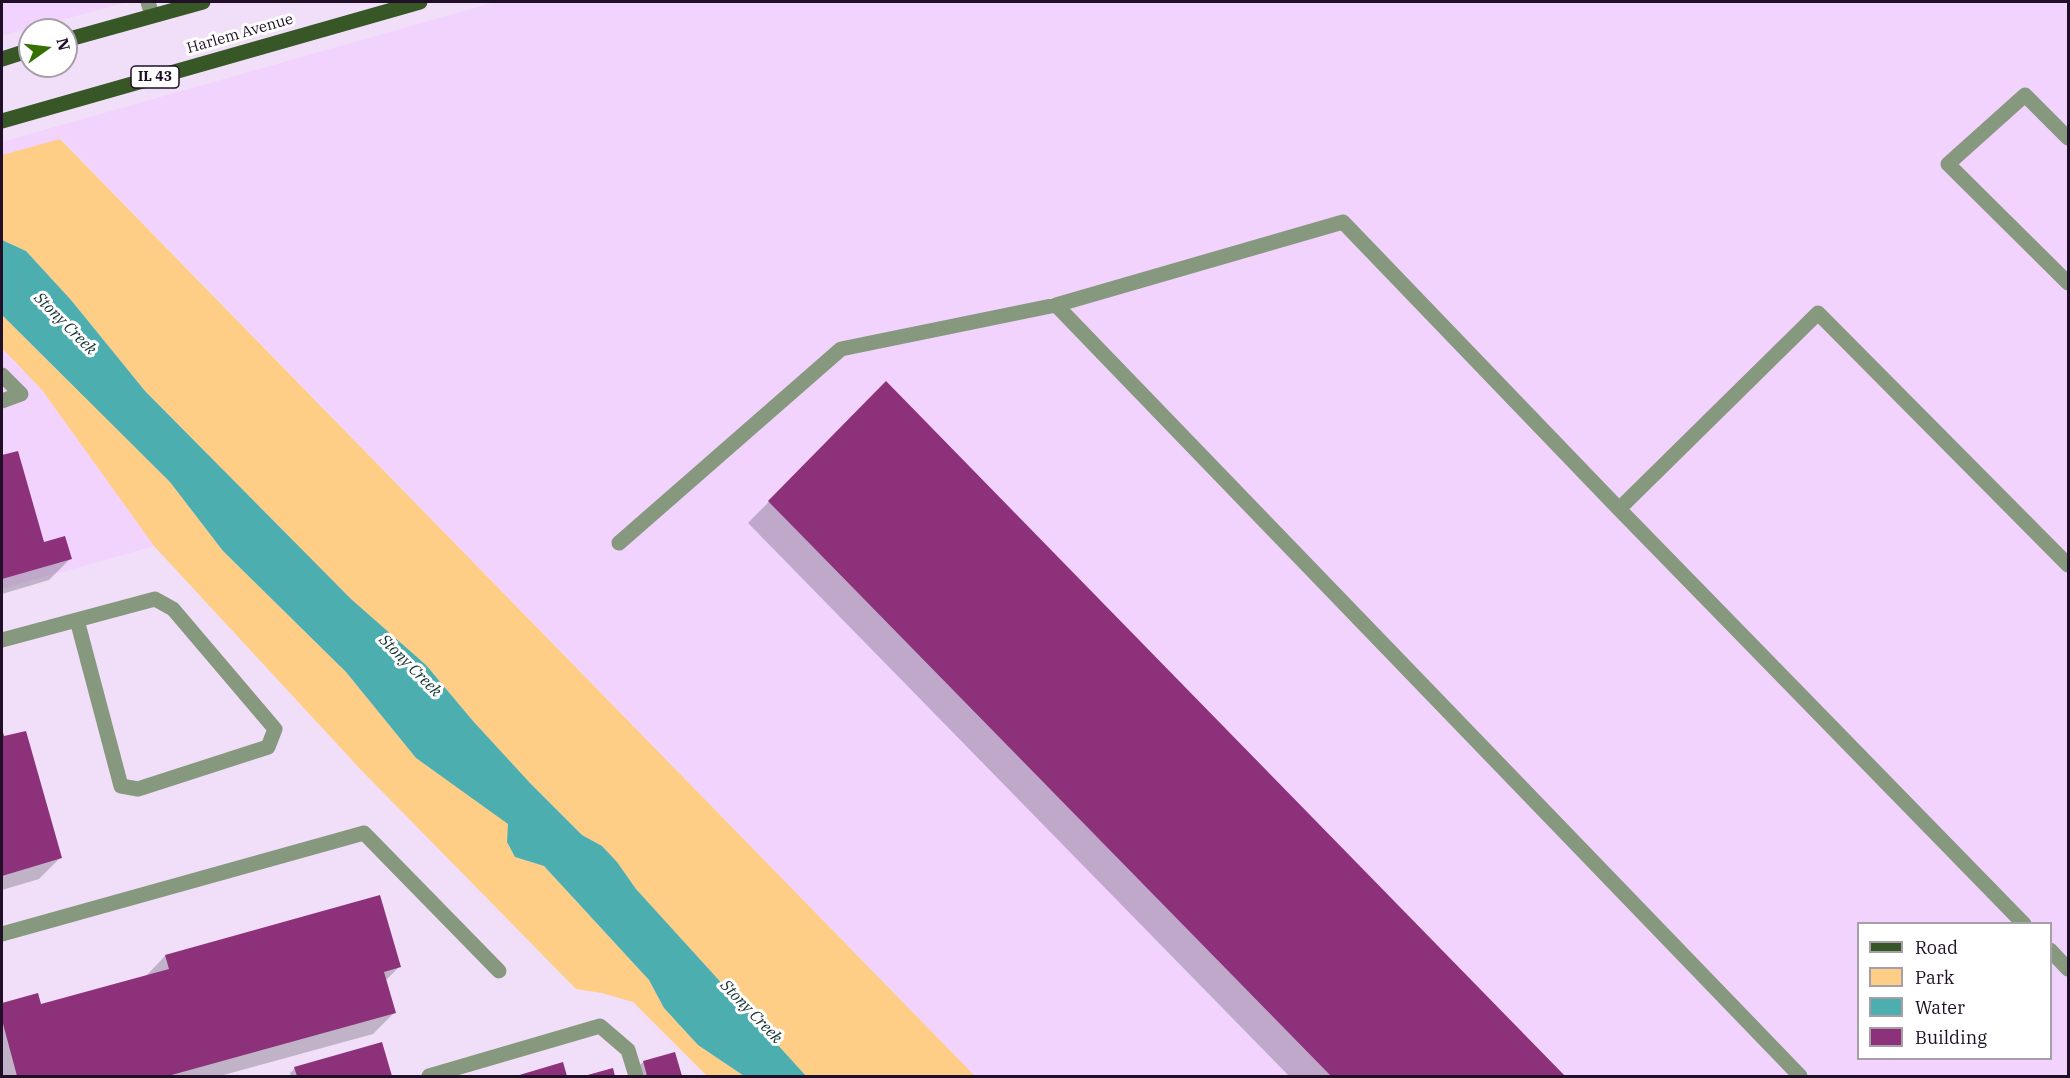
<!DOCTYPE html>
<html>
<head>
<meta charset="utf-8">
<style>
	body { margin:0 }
	#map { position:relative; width:2070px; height:1078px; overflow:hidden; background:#f1dff9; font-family:"IBM Plex Serif",serif }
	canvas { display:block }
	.frame { position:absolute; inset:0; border:3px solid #200f26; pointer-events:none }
	.legend { position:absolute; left:1857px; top:922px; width:195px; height:138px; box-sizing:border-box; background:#fff; border:2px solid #a69fa8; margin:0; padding:8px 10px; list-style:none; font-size:18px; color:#200f26 }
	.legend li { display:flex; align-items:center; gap:12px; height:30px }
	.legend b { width:30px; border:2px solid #a69fa8 }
	.north { position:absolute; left:18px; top:18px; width:60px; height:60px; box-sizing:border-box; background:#fff; border:2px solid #a69fa8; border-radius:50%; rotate:76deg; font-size:16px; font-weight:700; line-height:24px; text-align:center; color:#200f26 }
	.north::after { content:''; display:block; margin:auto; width:21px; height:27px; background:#347003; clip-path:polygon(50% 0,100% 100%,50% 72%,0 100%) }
</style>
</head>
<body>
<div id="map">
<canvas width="2070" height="1078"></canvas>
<div class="frame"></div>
<ul class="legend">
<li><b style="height:8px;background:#375727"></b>Road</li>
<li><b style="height:16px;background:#fecd86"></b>Park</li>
<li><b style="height:16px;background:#4caeaf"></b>Water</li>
<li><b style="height:16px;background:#8d317b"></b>Building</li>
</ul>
<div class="north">N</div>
</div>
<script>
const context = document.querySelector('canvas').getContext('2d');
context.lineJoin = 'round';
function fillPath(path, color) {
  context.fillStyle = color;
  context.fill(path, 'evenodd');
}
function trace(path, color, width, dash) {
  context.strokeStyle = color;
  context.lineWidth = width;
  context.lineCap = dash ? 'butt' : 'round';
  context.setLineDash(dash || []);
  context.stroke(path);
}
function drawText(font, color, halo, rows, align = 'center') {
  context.font = font + ' "IBM Plex Serif",serif';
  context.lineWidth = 6;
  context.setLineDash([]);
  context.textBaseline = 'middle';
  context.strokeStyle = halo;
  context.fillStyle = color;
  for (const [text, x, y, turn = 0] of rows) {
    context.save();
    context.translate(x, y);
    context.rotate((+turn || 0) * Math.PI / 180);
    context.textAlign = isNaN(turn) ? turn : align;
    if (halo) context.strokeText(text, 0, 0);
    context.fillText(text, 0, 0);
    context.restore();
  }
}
const built = new Path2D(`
	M2,2H128L2,36Z
	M495,2H2068V1076H975L61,139L2,155V142ZM1858,924H2050V1058H1858Z
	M2,348L42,390L154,546L2,589Z`);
const green = new Path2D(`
	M60,139L975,1076H806L636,889L617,862L602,846L582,835L530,783L473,721L426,665L351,599L145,391L71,300L26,251L2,240V155Z
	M2,315L170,482L223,551L346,672L416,758L509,824L507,842L515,857L544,866L649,980L664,1008L698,1045L744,1076H707L633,1002L602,993L576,989L363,772L154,546L42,390L2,348Z`);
const water = new Path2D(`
	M2,240L26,251L71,300L145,391L351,599L426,665L473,721L530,783L582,835L602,846L617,862L636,889L806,1076H744L698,1045L664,1008L649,980L544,866L515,857L507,842L508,824L416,758L346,672L223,551L170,482L2,315Z`);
const shadow = new Path2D(`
	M886,383L1563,1076H1289L748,523Z
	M17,453L43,544L70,559L49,580L2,594V457Z
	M2,732L60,858L39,879L2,890Z
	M379,897L399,967L385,981L394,1013L373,1034L220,1076H2V1005L37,995L40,1006L145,977L165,956Z
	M381,1044L390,1076H291L290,1073L295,1068Z
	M674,1053L680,1076H641L638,1067L643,1062Z
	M562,1064L565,1076H519Z`);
const building = new Path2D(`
	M886,381L1565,1076H1331L768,501Z
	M18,451L44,542L65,536L72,559L2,579V455Z
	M2,729L4,736L26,731L62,858L2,876Z
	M380,895L401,967L384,972L396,1013L168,1076H17L2,1020V1003L38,993L41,1004L169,969L165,955Z
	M382,1042L392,1076H297L294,1067Z
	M675,1052L682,1076H647L643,1061Z
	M563,1062L567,1076H516Z
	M613,1068L615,1076H584Z`);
const service = new Path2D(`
	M148,2L152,15
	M2068,138L2025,95L1948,164L2068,283
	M1056,305L1800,1076
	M2,375L21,394L2,401
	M619,543L841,349L1056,305L1343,222L1619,509
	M2,640L155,599L173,609L275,729L268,747L138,789L121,786L77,620
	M2024,924L1619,509L1818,313L2068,565
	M2,934L364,833L499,971
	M2050,950L2068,969
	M429,1076L600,1026L628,1050L636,1076`);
const primary = new Path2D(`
	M66,40L203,2
	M2,59L30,50
	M2,121L420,2`);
const shields = [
	[155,77,48]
];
const shieldNames = [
	["IL 43",155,77]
];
const streetNames = [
	["Harlem Avenue",240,34,-16]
];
const waterNames = [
	["Stony Creek",65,324,45],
	["Stony Creek",410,666,45],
	["Stony Creek",751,1012,46]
];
fillPath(built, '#f1d3fd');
fillPath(green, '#fecd86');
fillPath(water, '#4caeaf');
fillPath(shadow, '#0003');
fillPath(building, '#8d317b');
trace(service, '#86987d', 15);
trace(primary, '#375727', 15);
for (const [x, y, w] of shields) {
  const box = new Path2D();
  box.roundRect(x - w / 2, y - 11, w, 22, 4.5);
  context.fillStyle = '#fff';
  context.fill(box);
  trace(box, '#200f26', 1.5);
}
drawText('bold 14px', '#200f26', null, shieldNames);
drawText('15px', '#200f26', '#fff', streetNames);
drawText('italic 16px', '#113030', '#fff', waterNames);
</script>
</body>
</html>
